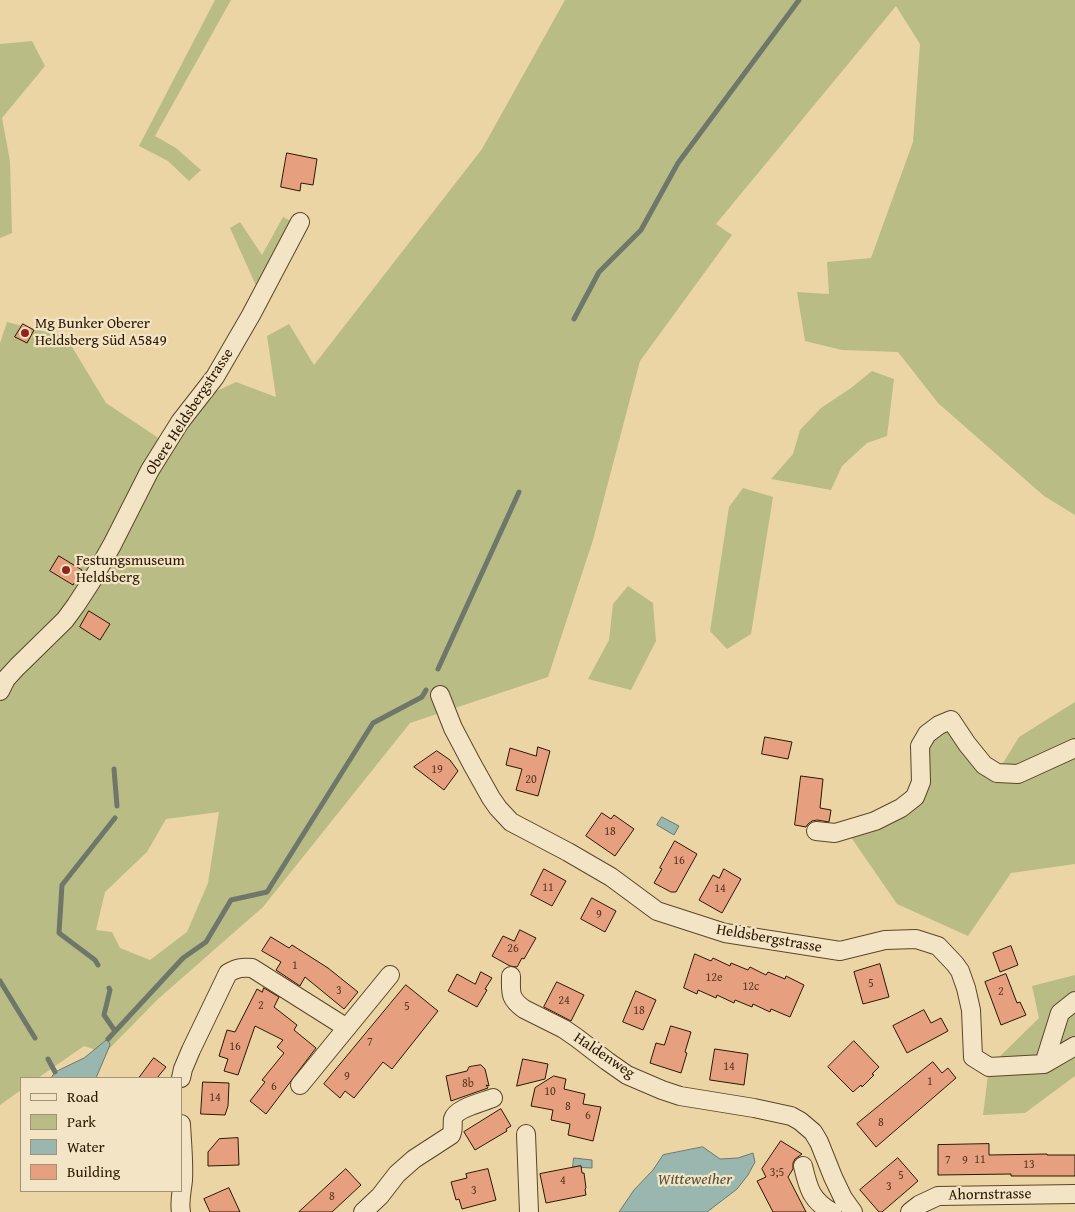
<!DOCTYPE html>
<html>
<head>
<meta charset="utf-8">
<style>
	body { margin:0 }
	#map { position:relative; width:1075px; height:1212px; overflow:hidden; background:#ebd5a4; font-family:"Gentium Book Plus",serif }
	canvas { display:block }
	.legend { position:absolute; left:20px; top:1077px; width:162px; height:115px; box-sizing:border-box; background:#f2e4c4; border:1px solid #a29276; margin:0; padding:6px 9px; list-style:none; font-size:15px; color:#2b1700 }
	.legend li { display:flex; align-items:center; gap:10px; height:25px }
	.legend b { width:25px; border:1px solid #a29276 }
</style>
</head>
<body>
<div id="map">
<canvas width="1075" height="1212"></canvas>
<ul class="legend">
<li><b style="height:6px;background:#f2e4c4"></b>Road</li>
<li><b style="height:14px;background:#b9bd85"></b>Park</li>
<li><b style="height:14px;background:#9ab7af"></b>Water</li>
<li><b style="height:14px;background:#e6a080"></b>Building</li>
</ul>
</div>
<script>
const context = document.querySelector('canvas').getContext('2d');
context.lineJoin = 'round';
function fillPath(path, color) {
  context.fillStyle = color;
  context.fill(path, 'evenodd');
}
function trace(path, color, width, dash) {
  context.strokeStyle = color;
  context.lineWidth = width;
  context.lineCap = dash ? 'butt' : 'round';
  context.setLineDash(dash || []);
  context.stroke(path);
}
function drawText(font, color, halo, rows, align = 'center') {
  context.font = font + ' "Gentium Book Plus",serif';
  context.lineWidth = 4.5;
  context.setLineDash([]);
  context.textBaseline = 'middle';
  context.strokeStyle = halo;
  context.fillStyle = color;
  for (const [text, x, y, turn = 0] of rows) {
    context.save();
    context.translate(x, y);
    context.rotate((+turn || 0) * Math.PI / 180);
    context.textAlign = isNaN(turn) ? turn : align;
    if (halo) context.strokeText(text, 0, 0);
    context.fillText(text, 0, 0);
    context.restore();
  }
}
const green = new Path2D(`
	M215,0H231L155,136L176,148L201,170L189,181L168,161L139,146Z
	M565,0H1075V515L1044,496L938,403L898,352L842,350L805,341L797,292L829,294L827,262L871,258L913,142L920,44L896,6L716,224L732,235L640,361L593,540L548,677L410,723L263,907L158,999L105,1053L84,1046L38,1078H21V1090L0,1105V343L7,322L66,337L106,403L172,447L189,404L236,382L276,397L267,336L289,324L314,365L482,149ZM219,812L208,883L187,932L150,960L120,948L112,932L96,930L105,892L147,852L166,819Z
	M32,41L45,66L2,118L10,161L12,233L0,238V44Z
	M283,217L295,223L258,290L230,228L240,222L262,255Z
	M872,371L894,379L887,436L867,443L842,466L831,490L771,479L793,454L800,430L821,408L851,388Z
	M743,488L773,497L751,634L727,649L710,631L729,507Z
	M628,586L653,603L656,641L631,690L588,679L609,640L613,604Z
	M1075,702V864L1011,873L968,936L897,904L846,830L915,797L920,746L951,720L997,773L1019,737Z
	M1075,975V1076L1025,1113L983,1115L989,1067L1039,1018L1032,986Z`);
const water = new Path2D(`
	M662,817L679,826L674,835L657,825Z
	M108,1039L110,1045L96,1078H51L55,1072L84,1058Z
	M703,1147L720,1159L738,1158L753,1153L755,1162L748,1175L737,1189L707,1212H619L634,1190L653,1170L663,1155Z
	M574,1158L592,1160V1168L573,1167Z`);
const stream = new Path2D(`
	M574,319L599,272L641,230L678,163L799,0
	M438,669L519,492
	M114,769L117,806
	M98,965L95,960L59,933L62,885L115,818
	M0,981L35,1038
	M109,988L110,990L104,1015L115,1031
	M108,1039L183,958L206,942L231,900L267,892L373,723L422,697L426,690
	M48,1059L55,1072`);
const building = new Path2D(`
	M287,153L317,159L313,185L301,183L300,191L281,187Z
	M23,324L34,330L27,343L15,337Z
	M59,556L82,570L73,585L50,571Z
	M89,611L110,624L100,640L80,627Z
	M765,737L792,742L788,759L762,754Z
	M538,747L550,751L538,796L516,790L522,769L506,765L510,748L536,756Z
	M437,751L450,760L458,771L444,790L414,767Z
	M801,776L823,779L820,808L831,810L829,822L817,820L812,821L808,824L806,827L795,825Z
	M602,813L611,819L614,815L634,829L615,856L586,836Z
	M675,841L697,854L676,892H671L654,883L662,869L660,868Z
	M544,869L566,881L552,906L531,895Z
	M724,869L741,879L722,913L699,900L713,875L719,878Z
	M592,898L616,911L605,932L581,919Z
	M520,930L536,938L524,959L522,958L517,967L510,966L492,956L503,936L514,941Z
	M271,937L289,948L292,945L328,968L358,992L344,1009L305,977L300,986L276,970L281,962L262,951Z
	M1011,946L1018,965L1000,972L993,953Z
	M695,954L711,961L713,958L730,966L731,963L748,970L750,967L766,975L768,972L785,979L786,976L804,985L790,1017L771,1009L770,1012L753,1004L752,1007L735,1000L734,1003L717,995L716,998L698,990L697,994L684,988Z
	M880,964L889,997L863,1004L854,972Z
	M481,972L492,978L485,989L487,990L477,1007L448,991L457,974L475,984Z
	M1006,974L1017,1003L1020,1002L1026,1015L1001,1025L985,982Z
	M557,982L584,995L571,1021L544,1007Z
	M406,985L438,1011L392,1069L383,1062L354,1098L345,1091L340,1098L324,1084Z
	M264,988L279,997L274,1007L297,1025L294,1030L316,1048L266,1114L250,1101L265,1082L262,1080L284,1053L277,1047L283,1040L255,1026L238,1075L224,1071L228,1059L219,1056L227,1030L235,1032L257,989L262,992Z
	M636,991L656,1000L643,1030L623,1022Z
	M924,1010L931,1023L941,1018L948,1031L907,1053L893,1026Z
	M671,1026L691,1032L685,1052L687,1053L681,1073L650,1063L656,1043L664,1045Z
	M854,1041L879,1067L872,1074L874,1075L862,1087L861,1085L853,1092L828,1067Z
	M715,1049L748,1054L744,1085L710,1080Z
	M154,1058L166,1067L157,1078H139Z
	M523,1059L548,1064L545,1079L517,1086Z
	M933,1062L942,1073L948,1068L956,1078L876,1147L857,1124Z
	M481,1065L485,1069L489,1086L486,1085L488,1088L451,1101L446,1076L467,1071L469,1067Z
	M554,1076L566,1079L564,1089L585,1094L583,1104L601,1107L593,1141L568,1135L570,1124L551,1120L553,1110L531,1106L535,1088Z
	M203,1082L229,1083L228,1106L225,1115L201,1114Z
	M501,1109L511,1126L506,1129L507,1131L475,1150L464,1132Z
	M238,1138L239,1165L208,1166V1152L219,1139Z
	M781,1141L802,1154L795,1159L793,1163V1169L788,1177L806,1212H773L757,1181L766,1177L762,1169Z
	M989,1144V1155L1047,1154V1155H1075V1176H1011V1174L938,1175V1145Z
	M898,1158L918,1181L882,1212H879L860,1190Z
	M581,1166L582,1173H584L586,1188L585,1189L586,1195L546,1203L540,1174Z
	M346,1169L361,1185L332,1212H299Z
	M488,1169L496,1200L462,1209L459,1199L456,1200L451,1182L467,1178L466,1174Z
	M229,1188L240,1212H210L204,1199Z`);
const minor = new Path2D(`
	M0,691L6,679L17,667L65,620L76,605L91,582L112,545L150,470L180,422L215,377L251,315L300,222
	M440,695L453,728L472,764L491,798L498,808L511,822L568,852L611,877L657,911L725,933L840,951L885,940L916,939L938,946L955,964L960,971L966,988L971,1010L973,1057L989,1067L1044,1064L1075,1046
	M816,831L835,833L875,821L901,808L915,797L921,782L920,746L927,734L939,725L951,720L967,744L984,765L997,773L1018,774L1075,748
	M511,976C511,993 509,998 524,1009L564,1029L577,1038L607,1061L627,1075L662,1090L680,1096L754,1108L791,1116L800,1121L813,1132L819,1142L833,1177L843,1198L853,1212
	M1044,1064L1060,1013L1075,1001
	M181,1078L183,1069L191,1050L228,973C237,968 242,967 252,968L347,1028
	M300,1085L390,975
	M526,1134L529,1212
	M803,1166C808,1187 811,1201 832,1212
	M181,1212C179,1201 182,1191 183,1180C184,1162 182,1143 181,1124
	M363,1212L380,1196L397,1174L414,1159L451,1135C454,1129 452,1125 453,1119C456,1108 483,1102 493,1098
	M910,1212L919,1205L938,1196L1075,1194`);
const markers = [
	[25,333,5,"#8f2418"],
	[66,570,5,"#8f2418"]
];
const numberNames = [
	["19",437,770],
	["20",531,780],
	["18",610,832],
	["16",679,861],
	["11",548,888],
	["14",720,889],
	["9",599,915],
	["26",513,949],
	["1",295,966],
	["12e",714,978],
	["5",871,984],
	["12c",751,987],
	["3",339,991],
	["2",1001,992],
	["24",564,1001],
	["2",261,1006],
	["5",407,1007],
	["18",639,1011],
	["7",370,1043],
	["16",235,1047],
	["14",729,1067],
	["9",347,1077],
	["1",930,1082],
	["8b",468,1084],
	["6",274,1087],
	["10",550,1092],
	["14",215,1098],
	["8",568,1107],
	["6",588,1116],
	["8",881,1123],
	["11",980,1160],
	["7",948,1161],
	["9",965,1161],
	["13",1029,1165],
	["3;5",777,1173],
	["5",901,1176],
	["4",563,1181],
	["3",889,1187],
	["3",474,1191],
	["8",332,1197]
];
const poiNames = [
	["Mg Bunker Oberer",35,324],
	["Heldsberg Süd A5849",35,341],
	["Festungsmuseum",76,561],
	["Heldsberg",76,578]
];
const streetNames = [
	["Obere Heldsbergstrasse",190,412,-57],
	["Heldsbergstrasse",769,939,10],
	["Haldenweg",604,1056,34],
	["Ahornstrasse",990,1195,-1]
];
const waterNames = [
	["Witteweiher",695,1180]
];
fillPath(green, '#b9bd85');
fillPath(water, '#9ab7af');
trace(water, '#6e7769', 1);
trace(stream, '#6e7769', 5);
fillPath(building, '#e6a080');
trace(building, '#2b1700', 1);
trace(minor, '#5b4629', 20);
trace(minor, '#f2e4c4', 18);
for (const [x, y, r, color] of markers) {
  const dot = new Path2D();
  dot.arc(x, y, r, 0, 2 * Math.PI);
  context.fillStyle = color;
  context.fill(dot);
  trace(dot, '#f2e4c4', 2);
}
drawText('12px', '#5a3920', null, numberNames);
drawText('15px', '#2b1700', '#f2e4c4', poiNames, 'left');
drawText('15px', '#2b1700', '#f2e4c4', streetNames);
drawText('italic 16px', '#524f3d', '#f2e4c4', waterNames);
</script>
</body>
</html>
